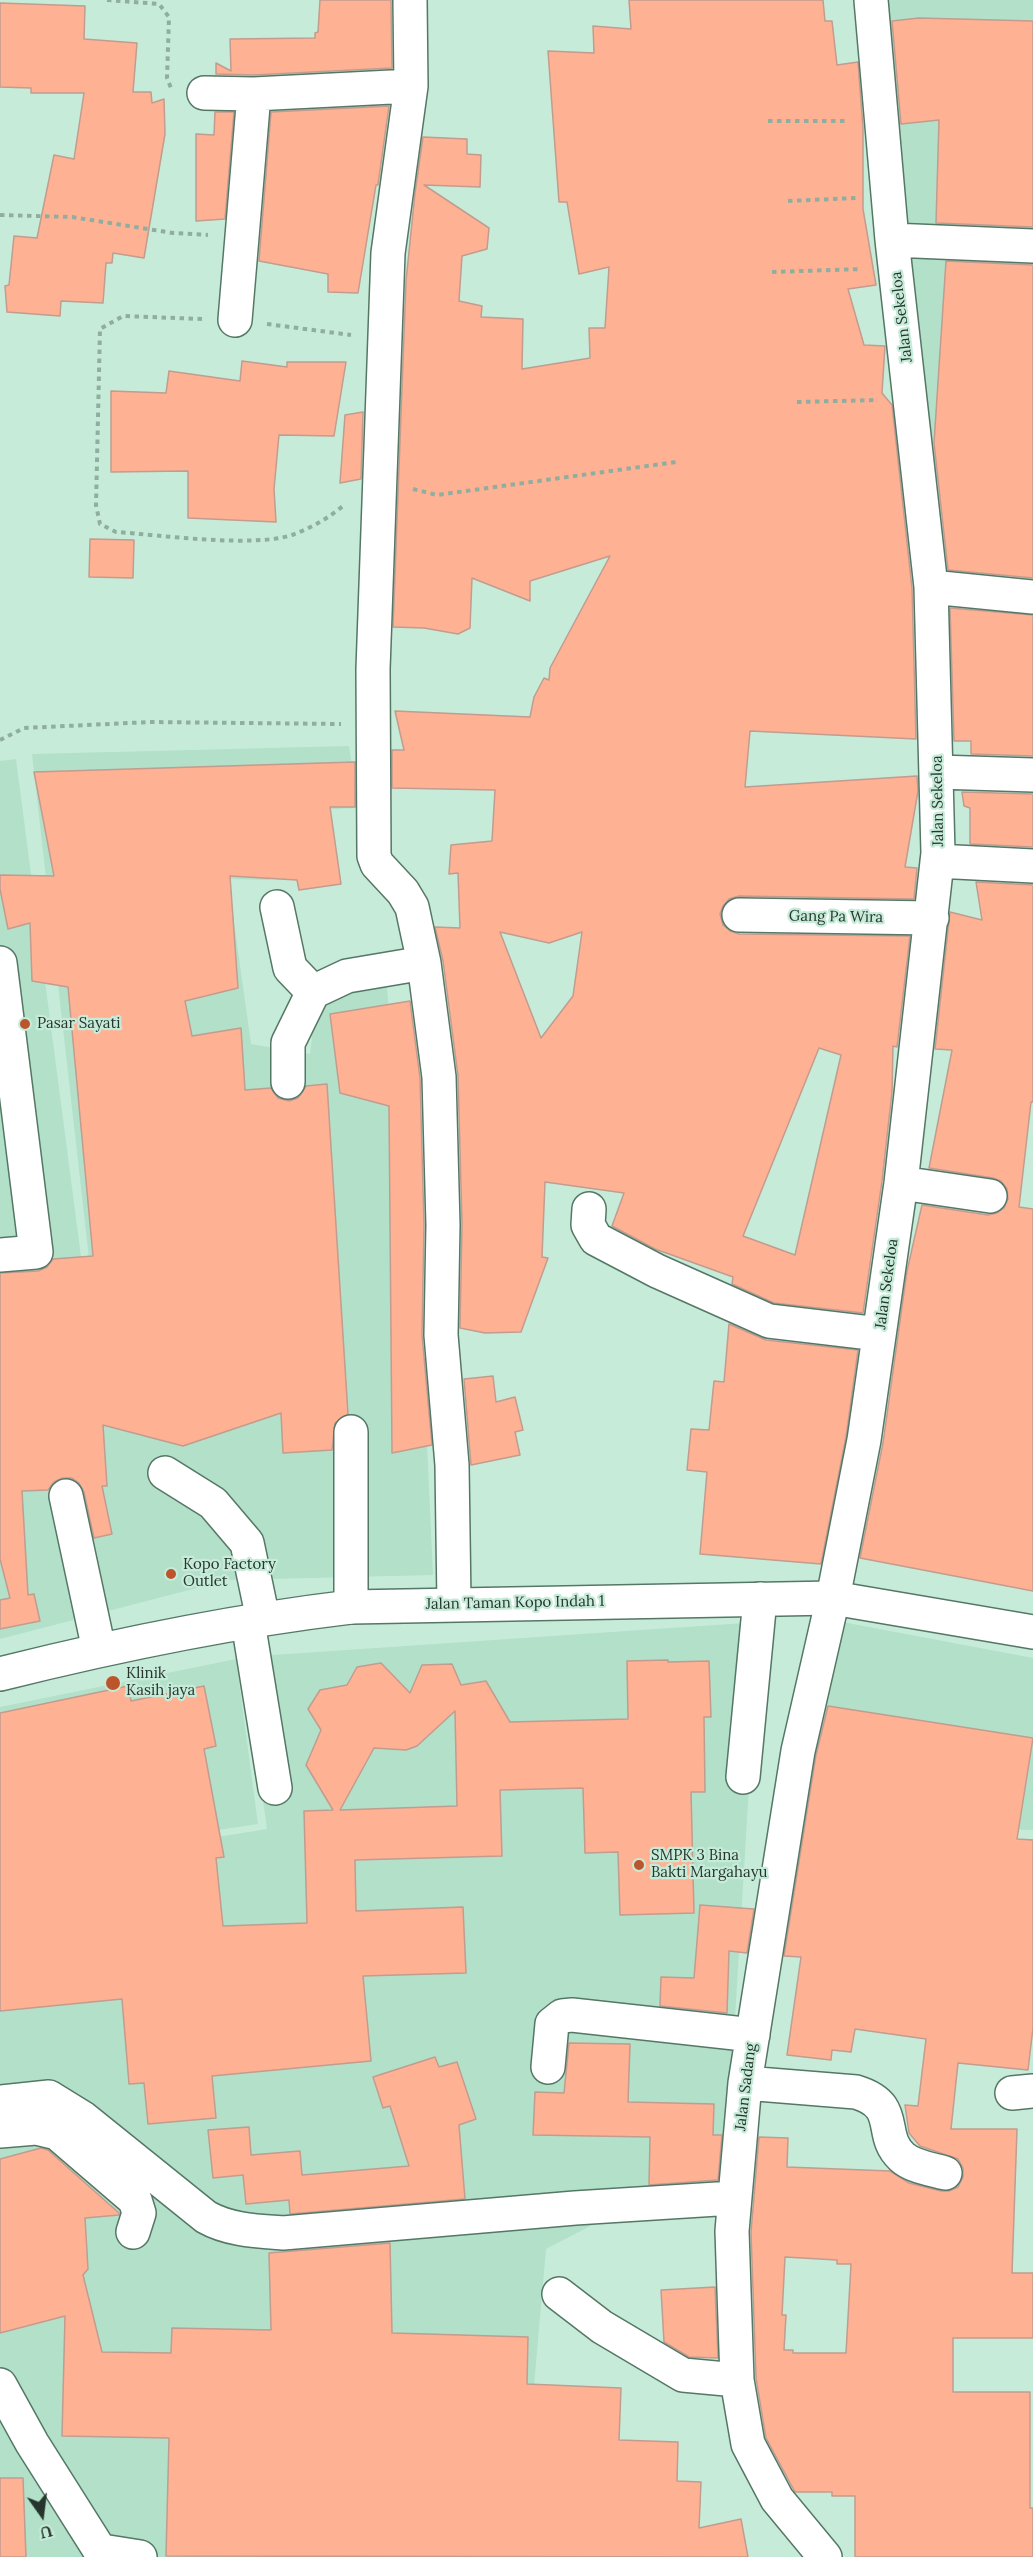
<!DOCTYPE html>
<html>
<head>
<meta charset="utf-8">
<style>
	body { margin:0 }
	#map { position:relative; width:1033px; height:2557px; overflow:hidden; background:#c6ecd9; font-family:Lora,serif }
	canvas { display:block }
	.north { position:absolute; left:12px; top:2485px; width:60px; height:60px; -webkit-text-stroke:4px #c6ecd9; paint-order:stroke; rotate:166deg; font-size:16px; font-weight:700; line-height:24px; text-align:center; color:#26352d }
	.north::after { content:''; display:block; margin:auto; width:21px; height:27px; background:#26352d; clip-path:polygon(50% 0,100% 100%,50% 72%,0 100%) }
</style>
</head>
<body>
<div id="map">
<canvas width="1033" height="2557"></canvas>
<div class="north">U</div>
</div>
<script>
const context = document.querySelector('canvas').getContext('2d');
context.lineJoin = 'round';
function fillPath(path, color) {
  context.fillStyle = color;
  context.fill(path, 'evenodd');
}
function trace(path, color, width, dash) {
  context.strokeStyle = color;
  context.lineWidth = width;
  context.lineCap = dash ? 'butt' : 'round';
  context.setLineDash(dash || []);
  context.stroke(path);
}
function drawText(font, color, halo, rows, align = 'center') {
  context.font = font + ' Lora,serif';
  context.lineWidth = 4.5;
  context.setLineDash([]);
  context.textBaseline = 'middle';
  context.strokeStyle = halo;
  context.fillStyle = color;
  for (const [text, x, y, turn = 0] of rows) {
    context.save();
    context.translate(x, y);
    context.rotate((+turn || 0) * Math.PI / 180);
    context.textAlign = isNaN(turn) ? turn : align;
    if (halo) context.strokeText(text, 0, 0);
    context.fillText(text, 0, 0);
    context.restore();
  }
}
const built = new Path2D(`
	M877,0H1033V484L932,482Z
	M349,746L358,808L270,812V880L228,879L251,1044L310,1054L319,975L385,966L427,1443L433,1575L228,1580L0,1639V1313L94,1303L32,754Z
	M16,759L85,1287L0,1298V761Z
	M832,1620L1033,1658V1830L953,1827L954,1777L798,1747Z
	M759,1622L724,2199L625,2208L546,2249L519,2557H0V1872L267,1829L243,1657Z
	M236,1659L258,1824L0,1863V1707Z`);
const building = new Path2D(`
	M320,0H391L392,68L254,75L216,74V63L231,71L230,39L315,38V33L318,32Z
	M629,0H823L825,21H832L837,65L858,62L863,128V209L876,285L848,289L864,345L885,346L882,393L892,405L912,588L916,739L750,731L745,787L917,776L918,791L905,867L917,868L914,899L739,896L729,899L723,906L720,914L723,925L730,931L739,934L910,936L897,1047L893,1046L892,1092L882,1181L863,1313L774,1303L732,1284L733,1277L655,1249L612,1226L624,1193L545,1182L542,1257L548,1258L521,1332L485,1333L460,1328L462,1224L458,1076L443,961L435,927L460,928L458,873L449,874L451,845L492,841L495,790L392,788V750H404L395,711L530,717L534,697L544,678L549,680L550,668L610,556L530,581V601L472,578L470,628L458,634L424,628L393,627L406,281L415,193L423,137L467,139V154L481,155L480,187L424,185L489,228L487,249L462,256L459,301L482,306L481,317L523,319L522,369L590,358L589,328H605L609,267L579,274L567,202H559L548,51L594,53L593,26L631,29ZM500,932L549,943L582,932L573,996L541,1038ZM819,1048L841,1055L795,1255L743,1236Z
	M0,3L85,6L84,39L137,43L133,92H151L152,103L164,99L165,134L144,258L113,253L112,263H106L103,303L61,301L60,316L7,312L5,286L9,285L14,236L37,238L54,155L74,159L84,93H31V88L0,87Z
	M919,18L1033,21V227L936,223L939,120L901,124L892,21Z
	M389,106L378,185H376L358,293L328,292V274L259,261L271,112Z
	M215,112H234L225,219L196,221V134L214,135Z
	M946,261L1033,265V578L948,570L934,443Z
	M242,361L287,367V362H346L334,436L279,435L274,489L276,522L188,518V471L111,472V391L166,393L169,371L240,381Z
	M363,412L361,479L340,483L345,415Z
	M90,539L134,540L133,578L89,577Z
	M950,608L1033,615V756L971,754V741H954Z
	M355,762V807H330L341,884L299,890L297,880L230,876L238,988L185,1001L192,1036L241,1028L245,1090L271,1088L278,1098L289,1101L298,1098L306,1086L327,1084L348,1414L335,1423L332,1450L283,1453L281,1413L183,1446L103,1425L107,1486H102L112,1534L94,1538L84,1492L79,1483L72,1478H62L54,1482L48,1490L22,1491L28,1595L34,1594L40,1621L0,1629V1600L10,1598L0,1559V1273L38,1271L47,1267L53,1259L93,1256L68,987L32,981L30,923L8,929L0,889V875L54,876L34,772Z
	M962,792L1033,794V847L970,844V808L964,806Z
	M976,882L1033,885V1102H1031L1019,1207L1033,1209V1591L860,1558L883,1443L907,1271L922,1205L988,1215L997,1213L1004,1208L1008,1199L1007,1189L1001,1181L993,1178L929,1168L952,1050L935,1049L950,912L982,920Z
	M410,1001L420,1078L424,1225L422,1335L432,1445L392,1453L389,1106L340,1093L330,1014Z
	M729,1324L766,1340L858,1350L846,1437L821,1564L700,1554L707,1472L687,1470L691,1429L709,1430L714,1381L724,1382Z
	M493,1376L496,1402L515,1397L523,1430L515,1432L520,1455L471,1465L464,1379Z
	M668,1660V1662L709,1661L711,1717H704L705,1792H691L694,1913L620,1915L618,1852L585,1853L583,1788L500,1790L502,1856L355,1860L356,1911L463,1907L466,1973L363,1976L371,2061L212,2076L216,2118L148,2124L144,2083L129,2084L122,1999L0,2011V1713L128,1686L131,1701L204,1686L216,1746L204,1749L224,1857L216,1858L223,1926L307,1923L304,1811L333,1810L306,1765L321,1730L308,1709L320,1690L347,1685L357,1667L381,1663L410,1693L422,1665L452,1664L461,1685L486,1681L510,1722L628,1719L627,1661ZM455,1711L457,1806L340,1810L374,1748L406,1750L417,1746Z
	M828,1706L1033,1738L1017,1839L1033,1840V2028L1028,2070L958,2063L951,2129H1017L1012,2273H1033V2338H953V2392H1030V2508H1033V2557H855V2496H832V2492H795L766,2438L756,2378L751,2232L759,2137L788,2138L787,2167L890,2171L909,2183L941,2191H949L958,2187L963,2177V2168L958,2159L920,2146L909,2133L905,2105L918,2106L926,2039L855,2029L851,2052L832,2050L831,2060L787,2055L801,1957L784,1956L816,1755ZM785,2257L837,2260V2264H851L846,2353H793V2350H784L786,2315H782Z
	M700,1905L754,1909L747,1953L729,1951L727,2013L660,2006L661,1977L694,1978Z
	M569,2043L630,2044L628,2102L714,2104L713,2135H722L718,2180L649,2185L650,2137L533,2135L535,2092L564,2093Z
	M435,2057L439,2067L457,2062L476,2119L459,2125L465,2199L290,2214L289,2200L246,2204L243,2175L213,2178L208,2130L249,2127L251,2155L300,2151L302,2175L409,2166L390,2106L383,2108L373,2077Z
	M41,2148L48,2150L119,2213V2215L85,2218L88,2269L83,2275L102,2352L171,2353L172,2328L271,2330L269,2253L390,2243L392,2333L528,2337L527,2384L621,2388L619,2440L678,2442L677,2481L701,2482L699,2528L741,2519L748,2557L166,2556L169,2438L62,2436L65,2316L0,2333V2159Z
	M715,2287L718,2358L689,2357L664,2342L661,2290Z
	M0,2478H23L26,2557H0Z`);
const path = new Path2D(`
	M107,0L159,4L169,17L167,78L171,88
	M768,121H849
	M788,201L856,198
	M0,215L72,217L173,233L208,235
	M772,272L862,269
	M202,319L123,316L100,329L96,505L100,524L116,532C161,535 252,548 292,535C311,528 329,518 344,505
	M267,324L351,335
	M797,402L878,400
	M413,489L437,495L676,462
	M0,740L24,728L150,722L341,724`);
const minor = new Path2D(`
	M410,0L411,86L388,253L373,669L374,856L377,864L403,892L412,907L424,963L439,1077L443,1225L441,1335L452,1465L454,1603
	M204,93L254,94L411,86
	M892,240L1033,246
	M235,320L254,94
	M931,587L1033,597
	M938,772L1033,775
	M937,861L1033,866
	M277,907L290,968L313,992
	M739,915L932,918
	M0,963L36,1252L0,1255
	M288,1082V1043L313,992L347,976L424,963
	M901,1183L990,1196
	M589,1209L588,1225L596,1239L657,1271L769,1321L879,1334
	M165,1473L213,1503L247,1543L263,1619
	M66,1496L99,1650
	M351,1607V1432
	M248,1622L275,1788
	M743,1777L760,1599
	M548,2067L552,2024L562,2016L572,2015L753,2035
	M745,2083L856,2092C902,2106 877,2134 902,2157C913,2167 931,2169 945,2173
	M1012,2093L1033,2091
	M0,2102L49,2097L83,2118L206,2217C229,2230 256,2231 283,2233L575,2208L733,2198
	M0,2131L36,2128L57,2133L135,2200L139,2213L133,2232
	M559,2294L602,2327L683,2375L737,2380
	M0,2385L32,2443L104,2557
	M102,2551L140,2557
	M825,2557L777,2499L748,2444L737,2380L732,2231L745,2083L798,1751L833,1598L864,1440L901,1183L938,853L931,587L892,240L871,0`);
const major = new Path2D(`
	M0,1674C116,1645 233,1621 351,1607L833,1598L1033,1632`);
const markers = [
	[25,1024,6,"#bc552b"],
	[171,1574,6,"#bc552b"],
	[113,1683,8,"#bc552b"],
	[639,1865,6,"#bc552b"]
];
const streetNames = [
	["Jalan Sekeloa",902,317,-97],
	["Jalan Sekeloa",938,801,-91],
	["Gang Pa Wira",836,917,1],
	["Jalan Sekeloa",887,1284,-82],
	["Jalan Taman Kopo Indah 1",515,1603,-1],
	["Jalan Sadang",746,2087,-83]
];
const poiNames = [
	["Pasar Sayati",37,1024],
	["Kopo Factory",183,1565],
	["Outlet",183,1582],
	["Klinik",126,1674],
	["Kasih jaya",126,1691],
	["SMPK 3 Bina",651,1856],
	["Bakti Margahayu",651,1873]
];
fillPath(built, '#b3e0c9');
fillPath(building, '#ffb194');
trace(building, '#c19c8f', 1.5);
trace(minor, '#576', 36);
trace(major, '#576', 36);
trace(path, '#90ae9f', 4, [4.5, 4.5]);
trace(minor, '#fff', 33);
trace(major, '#fff', 33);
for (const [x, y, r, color] of markers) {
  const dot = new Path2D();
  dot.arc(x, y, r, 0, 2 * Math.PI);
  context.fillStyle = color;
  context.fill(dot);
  trace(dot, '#c6ecd9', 2);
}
drawText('15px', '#26352d', '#c6ecd9', streetNames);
drawText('15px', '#26352d', '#c6ecd9', poiNames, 'left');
</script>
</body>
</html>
